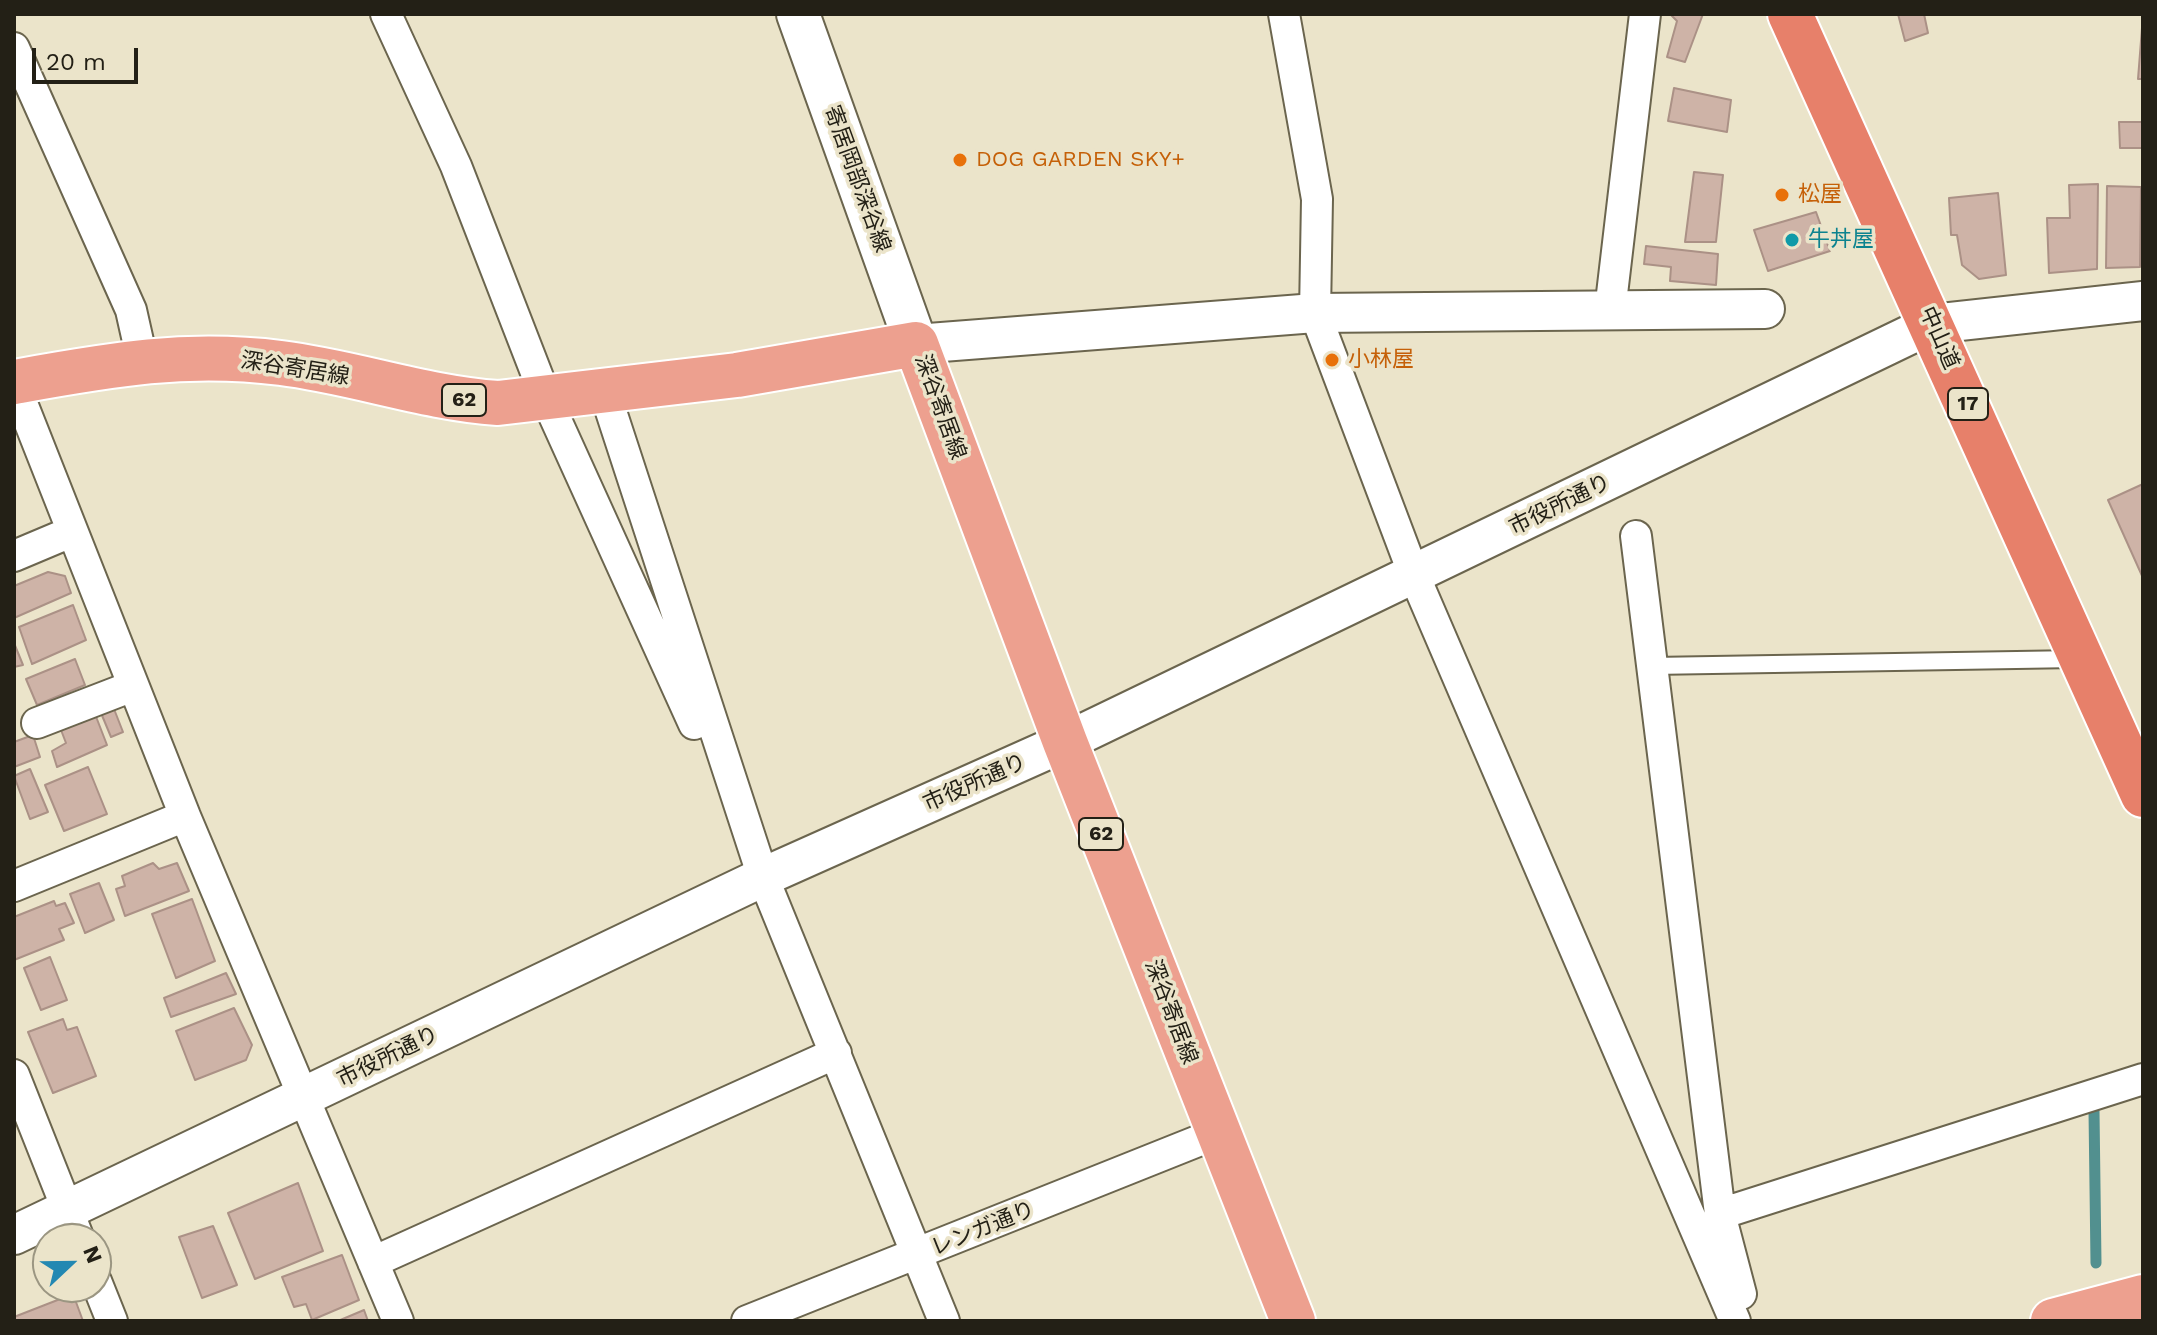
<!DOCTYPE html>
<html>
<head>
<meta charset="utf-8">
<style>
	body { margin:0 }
	#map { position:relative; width:2157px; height:1335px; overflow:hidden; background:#ebe4ca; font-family:"Work Sans",sans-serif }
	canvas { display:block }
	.frame { position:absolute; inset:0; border:16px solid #232016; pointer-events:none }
	.north { position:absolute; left:32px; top:1223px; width:80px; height:80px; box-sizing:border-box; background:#ebe4ca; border:2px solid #9b9682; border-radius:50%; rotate:68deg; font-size:22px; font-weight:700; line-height:32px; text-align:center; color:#232016 }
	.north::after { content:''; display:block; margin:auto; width:28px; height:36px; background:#2388b2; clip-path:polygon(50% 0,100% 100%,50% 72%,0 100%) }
	.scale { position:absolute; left:32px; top:48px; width:106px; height:36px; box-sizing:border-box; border:4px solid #232016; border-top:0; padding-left:10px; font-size:24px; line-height:28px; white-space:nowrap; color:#232016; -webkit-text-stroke:6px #ebe4ca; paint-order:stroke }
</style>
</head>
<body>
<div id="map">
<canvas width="2157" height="1335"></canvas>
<div class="frame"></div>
<div class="north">N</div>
<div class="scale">20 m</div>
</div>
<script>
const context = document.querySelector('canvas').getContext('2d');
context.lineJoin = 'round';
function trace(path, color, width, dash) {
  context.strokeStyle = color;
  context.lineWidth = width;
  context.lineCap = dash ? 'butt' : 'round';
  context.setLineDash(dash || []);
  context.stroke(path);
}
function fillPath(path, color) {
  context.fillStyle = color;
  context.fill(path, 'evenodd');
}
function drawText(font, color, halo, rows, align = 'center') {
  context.font = font + ' "Work Sans","Noto Sans JP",sans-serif';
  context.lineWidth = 7;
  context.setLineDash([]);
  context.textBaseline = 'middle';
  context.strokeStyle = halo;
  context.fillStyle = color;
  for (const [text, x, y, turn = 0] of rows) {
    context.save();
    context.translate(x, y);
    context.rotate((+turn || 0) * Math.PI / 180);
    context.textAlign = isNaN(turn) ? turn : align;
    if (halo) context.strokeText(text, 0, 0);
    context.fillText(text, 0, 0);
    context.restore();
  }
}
const stream = new Path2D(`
	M2094,1111L2096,1263`);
const building = new Path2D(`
	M1670,14H1703L1685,62L1667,57L1677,21Z
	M1898,14H1924L1928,33L1905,41Z
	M2143,15V79H2138Z
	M1674,88L1731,100L1727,132L1668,121Z
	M2119,122H2143V148H2120Z
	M1694,172L1723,175L1716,242H1685Z
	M2098,184L2097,269L2049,273L2047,218H2070L2069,185Z
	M2107,186L2141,187L2140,267L2106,268Z
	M1998,193L2006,275L1979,279L1962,265L1957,235H1951L1949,198Z
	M1816,212L1830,251L1768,271L1754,230Z
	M1646,246L1718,254L1716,285L1670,281L1671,267L1644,264Z
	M2143,484V578L2108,500Z
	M48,572L65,576L71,593L14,618V586Z
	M73,605L86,640L32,664L19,627Z
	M14,643L23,665L14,667Z
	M75,659L85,685L37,705L26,679Z
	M114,709L123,732L111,737L101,713Z
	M95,714L107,745L57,767L52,751L66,743L61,730Z
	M33,735L40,757L14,767V742Z
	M88,767L107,814L64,831L45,785Z
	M30,769L48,812L30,819L14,776Z
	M153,863L159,869L177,863L189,891L125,916L116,889L125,886L122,876Z
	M99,883L114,920L85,933L70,894Z
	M192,899L215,961L176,978L152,914Z
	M54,901L56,906L65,903L74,923L59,929L64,940L14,960V917Z
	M50,957L67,1000L41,1010L24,968Z
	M226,973L236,994L171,1017L164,998Z
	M234,1008L252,1045L246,1060L195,1080L176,1031Z
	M63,1019L67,1030L77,1027L96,1076L53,1093L28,1032Z
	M298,1183L323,1251L255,1279L228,1213Z
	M213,1226L237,1285L202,1298L179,1237Z
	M342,1255L359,1300L312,1320L306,1304L294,1307L282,1277Z
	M73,1294L83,1321H14V1317Z
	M364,1310L368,1321H338Z`);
const service = new Path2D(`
	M1652,666L2077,659`);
const minor = new Path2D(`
	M386,14L456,166L546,398L694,724
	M1284,14L1317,199L1315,313L1414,575L1735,1321
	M14,48L131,310L142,359
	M1610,311L1645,14
	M14,383L185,816L398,1321
	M605,393L763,877L944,1321
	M1636,536L1720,1214L1741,1294
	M14,556L71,532
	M37,723L133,686
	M14,886L185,816
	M14,1075L79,1239
	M1720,1214L2143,1079
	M373,1262L836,1053
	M96,1281L112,1321
	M747,1321L1218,1133`);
const tertiary = new Path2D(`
	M916,344L1315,313L1765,309
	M14,1235L763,877L1065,742L1932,324L2143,301`);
const secondary = new Path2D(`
	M798,14L916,344`);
const primary = new Path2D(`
	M14,382C109,365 184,351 281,363C354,372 424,398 498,403L737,375L916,344L1065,742L1293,1321
	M2053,1321L2143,1297`);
const trunk = new Path2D(`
	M1790,14L2143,795`);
const markers = [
	[960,160,8,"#e8710a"],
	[1782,195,8,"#e8710a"],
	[1792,240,8,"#0f9aa8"],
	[1332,360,8,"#e8710a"]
];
const shields = [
	[464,400,44],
	[1968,404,40],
	[1101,834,44]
];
const shieldNames = [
	["62",464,400],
	["17",1968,404],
	["62",1101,834]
];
const foodNames = [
	["DOG GARDEN SKY+",976,160],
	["松屋",1798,195],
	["小林屋",1348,360]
];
const streetNames = [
	["寄居岡部深谷線",857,179,70],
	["中山道",1939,338,66],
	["深谷寄居線",295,369,9],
	["深谷寄居線",940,407,70],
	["市役所通り",1560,505,-26],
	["市役所通り",975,783,-24],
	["深谷寄居線",1171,1012,69],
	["市役所通り",388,1057,-26],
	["レンガ通り",983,1229,-22]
];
const cultureNames = [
	["牛丼屋",1808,240]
];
trace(stream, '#52908f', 11);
fillPath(building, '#ceb3a7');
trace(building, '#ab9186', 2);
trace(service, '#6b654e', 20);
trace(minor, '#6b654e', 34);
trace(tertiary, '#6b654e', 42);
trace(secondary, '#6b654e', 46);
trace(primary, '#fff', 48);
trace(trunk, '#fff', 48);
trace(service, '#fff', 16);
trace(minor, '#fff', 30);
trace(tertiary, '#fff', 38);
trace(secondary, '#fff', 42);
trace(primary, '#eda08f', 44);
trace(trunk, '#e7806a', 44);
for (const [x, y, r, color] of markers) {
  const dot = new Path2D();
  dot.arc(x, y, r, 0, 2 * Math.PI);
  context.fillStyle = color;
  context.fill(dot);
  trace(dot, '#ebe4ca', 3);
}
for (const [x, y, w] of shields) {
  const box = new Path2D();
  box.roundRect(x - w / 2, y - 16, w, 32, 6);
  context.fillStyle = '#ebe4ca';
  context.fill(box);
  trace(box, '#232016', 2);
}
drawText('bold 20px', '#232016', null, shieldNames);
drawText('22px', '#c56008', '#ebe4ca', foodNames, 'left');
drawText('22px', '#232016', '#ebe4ca', streetNames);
drawText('22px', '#0d838f', '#ebe4ca', cultureNames, 'left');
</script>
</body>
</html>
